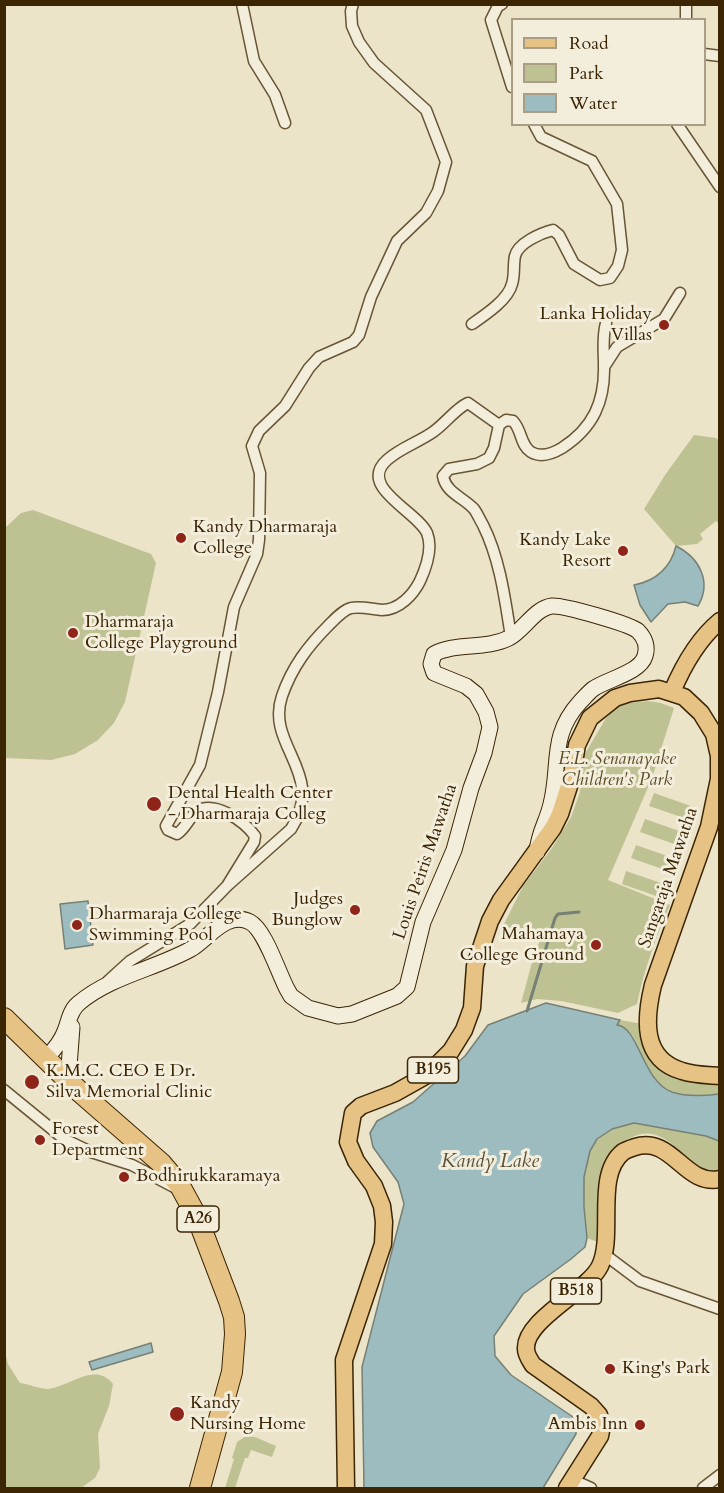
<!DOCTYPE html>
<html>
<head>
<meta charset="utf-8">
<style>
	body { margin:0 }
	#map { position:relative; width:724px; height:1493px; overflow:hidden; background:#ece4c9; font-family:Cardo,serif }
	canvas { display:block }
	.frame { position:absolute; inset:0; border:6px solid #3b2503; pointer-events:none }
	.legend { position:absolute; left:511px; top:18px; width:195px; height:108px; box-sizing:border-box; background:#f3eddc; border:2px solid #a99d85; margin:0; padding:8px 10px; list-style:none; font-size:18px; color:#3b2503 }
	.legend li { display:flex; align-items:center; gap:12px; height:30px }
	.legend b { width:30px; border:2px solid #a99d85 }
</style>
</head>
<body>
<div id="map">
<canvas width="724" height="1493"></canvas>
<div class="frame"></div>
<ul class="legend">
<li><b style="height:8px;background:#e6c284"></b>Road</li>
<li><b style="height:16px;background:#bec293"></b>Park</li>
<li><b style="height:16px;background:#9dbcc0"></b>Water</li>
</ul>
</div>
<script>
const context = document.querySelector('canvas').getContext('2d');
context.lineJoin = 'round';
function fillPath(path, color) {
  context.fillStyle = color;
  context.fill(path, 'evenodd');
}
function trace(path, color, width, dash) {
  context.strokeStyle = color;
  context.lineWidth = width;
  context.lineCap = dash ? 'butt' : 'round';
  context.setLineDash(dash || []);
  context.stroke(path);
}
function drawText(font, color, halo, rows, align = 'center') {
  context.font = font + ' Cardo,serif';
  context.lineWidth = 6;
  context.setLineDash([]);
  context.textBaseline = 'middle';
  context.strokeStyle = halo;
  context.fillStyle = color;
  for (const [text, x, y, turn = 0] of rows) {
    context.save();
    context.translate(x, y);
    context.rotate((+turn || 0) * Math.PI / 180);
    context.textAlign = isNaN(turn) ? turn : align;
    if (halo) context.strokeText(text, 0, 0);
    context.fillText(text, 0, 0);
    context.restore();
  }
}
const green = new Path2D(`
	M694,435L716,438L719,441V524L716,521L700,534L703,539L697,544L676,546L644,509L665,475Z
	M33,510L151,554L156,563L125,702L114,723L98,740L75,754L51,760L5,758V528L21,513Z
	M648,701L661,703L674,708L652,778L608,880L670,905C656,937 644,970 637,1004L618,1013L561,1001L537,999L521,1003L534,955L542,936L503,926L523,886L552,848L571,817L580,792L583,757L606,718L617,707L626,703Z
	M654,793L691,806L687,819L649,806Z
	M645,819L682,832L677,845L640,832Z
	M636,845L673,858L668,871L631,858Z
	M626,871L664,884L659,897L622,884Z
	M620,1020L643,1024C646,1035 647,1052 653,1061C667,1083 697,1081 719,1082V1094C686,1098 659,1095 643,1062C641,1056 635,1039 632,1035C629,1031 620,1028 616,1025Z
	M634,1123L706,1136L719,1141V1175C687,1173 670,1122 635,1136C622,1141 614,1148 608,1160L600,1243L587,1238C585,1192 569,1132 634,1123Z
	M4,1348L8,1364L20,1383C28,1384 40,1389 48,1389C69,1387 95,1361 113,1384L109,1406L98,1434L100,1468L95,1478L81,1488H5Z
	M246,1436L255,1437L276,1446L272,1457L251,1450L248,1458H245L235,1488H225L234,1459L232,1458L237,1442Z`);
const water = new Path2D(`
	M676,546C700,558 712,582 698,606L685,602L668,604L651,622L640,605L634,585C656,581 671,567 676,546Z
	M88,901L93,945L65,949L60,904Z
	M546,1003L620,1020L617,1025C639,1027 642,1081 672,1092C687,1097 704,1096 719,1094V1141L706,1136L634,1123L612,1129L597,1139L590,1151L584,1177V1207L587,1238L585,1247L571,1259L523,1294L494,1336L495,1356L511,1375L576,1419V1434L543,1488H364L362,1367L404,1204L398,1182L373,1147L370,1133L377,1121L413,1102L465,1056L488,1025Z
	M151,1343L153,1352L92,1370L89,1362Z`);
const stream = new Path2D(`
	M527,1011L555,918L558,914L579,912`);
const street = new Path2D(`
	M242,4L254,61L275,95L285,123
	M502,4L498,6L491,20L512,87
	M686,20V4
	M704,54L720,56
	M677,124L720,187
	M472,324C485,315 508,300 512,284C515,275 513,265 515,256C518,243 541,233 553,230L559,235L574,264L600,280L610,278L618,266L622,250L617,204L592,161L541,137L534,124
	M604,367L617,347L664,319L680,293
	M511,637C505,599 500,559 483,525C480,520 477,513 474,509C463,497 446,493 443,476L449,469L477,464L489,458L494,448L499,425L506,420L513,421C522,430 520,445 531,452C541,458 552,454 562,448C593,428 605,402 604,365C604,351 602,337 606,323
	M227,886L254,842L255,836C245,822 214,799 196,812C189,818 185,829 177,834L168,830L166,826L200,765L218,692L234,607L257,554L259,540L260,473L252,446L259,431L285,406L309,368L319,357L353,342L359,335L371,297L397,241L426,213L438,191L446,162L426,110L374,63L359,42L352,26L351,11L353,4
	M108,981L130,961L190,924L227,886L291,829C327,773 265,746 282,696C292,667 308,646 329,625C335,619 343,610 351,608C361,606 371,609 382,610C399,610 413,595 420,581C426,568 433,548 427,533C417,511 357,487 387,460C400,448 419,442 433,432C446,423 455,409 468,403L499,425
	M4,1090L64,1139L91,1152L132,1165L176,1188
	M604,1254L640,1281L720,1309
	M573,1480L591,1488
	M703,1488L720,1475`);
const secondary = new Path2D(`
	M47,1057C54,1050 61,1042 65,1031C69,1021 70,1010 79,1003C111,976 155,969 191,949C208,939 227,910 250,922C265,930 278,972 287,989L291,996L308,1008L338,1016L352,1014L397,996L407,987L423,922L454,850L471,788L484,753L490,727L486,712L476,694L466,686L434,673L431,664L434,654C456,642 485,650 509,638C524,630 535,608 552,606C563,605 630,624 638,631C645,638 648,647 645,656C640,673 607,679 593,689C588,693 584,698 580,702C549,736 561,765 551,804C547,822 539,831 537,852
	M68,1080L72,1027`);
const primary = new Path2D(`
	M672,692C683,666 698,639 720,621
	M346,1488L344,1360L383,1244L384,1222L382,1206L374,1186L356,1161L348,1142L353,1113L361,1106L395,1093L427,1075L451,1051L464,1030L472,1008L475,966L490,921L501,900L553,828L560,814L571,780L577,745L590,718L615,698L630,693L659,689L684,697L701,713L714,734L719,756V779L709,827L653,985C645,1018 641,1059 682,1071C694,1075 707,1075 720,1076
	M567,1488L600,1436L602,1426L599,1415L591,1406L533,1365C530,1360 526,1355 526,1349C524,1320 588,1291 600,1266C615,1235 594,1175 623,1152C626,1150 632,1148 635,1147C672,1135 685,1187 720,1179`);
const highway = new Path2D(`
	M4,1018L81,1093L161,1163L179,1184L197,1217L229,1301L234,1317L235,1334L232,1372L200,1488`);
const markers = [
	[664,325,6,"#8f2418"],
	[181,538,6,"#8f2418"],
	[623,551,6,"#8f2418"],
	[73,633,6,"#8f2418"],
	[154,804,8,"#8f2418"],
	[355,910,6,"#8f2418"],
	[77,925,6,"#8f2418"],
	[596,945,6,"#8f2418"],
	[32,1082,8,"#8f2418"],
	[40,1140,6,"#8f2418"],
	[124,1177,6,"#8f2418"],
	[610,1369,6,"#8f2418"],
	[177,1414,8,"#8f2418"],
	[640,1425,6,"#8f2418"]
];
const shields = [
	[433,1070,51],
	[198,1219,42],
	[576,1291,51]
];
const shieldNames = [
	["B195",433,1070],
	["A26",198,1219],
	["B518",576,1291]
];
const poiNames = [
	["Lanka Holiday",652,315,"right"],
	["Villas",652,336,"right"],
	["Kandy Dharmaraja",193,528],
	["College",193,549],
	["Kandy Lake",611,541,"right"],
	["Resort",611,562,"right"],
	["Dharmaraja",85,623],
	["College Playground",85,644],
	["Dental Health Center",168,794],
	["- Dharmaraja Colleg",168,815],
	["Judges",343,900,"right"],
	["Bunglow",343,921,"right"],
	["Dharmaraja College",89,915],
	["Swimming Pool",89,936],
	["Mahamaya",584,935,"right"],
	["College Ground",584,956,"right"],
	["K.M.C. CEO E Dr.",46,1072],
	["Silva Memorial Clinic",46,1093],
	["Forest",52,1130],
	["Department",52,1151],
	["Bodhirukkaramaya",136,1177],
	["King's Park",622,1369],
	["Kandy",190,1404],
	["Nursing Home",190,1425],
	["Ambis Inn",628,1425,"right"]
];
const parkNames = [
	["E.L. Senanayake",617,760],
	["Children's Park",617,781]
];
const streetNames = [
	["Louis Peiris Mawatha",426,862,-71],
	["Sangaraja Mawatha",669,878,-71]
];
const waterNames = [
	["Kandy Lake",490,1162]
];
fillPath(green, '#bec293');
fillPath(water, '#9dbcc0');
trace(water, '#768074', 1.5);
trace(stream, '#768074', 3);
trace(street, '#675534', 13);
trace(secondary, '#3b2503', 17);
trace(primary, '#3b2503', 19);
trace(highway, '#3b2503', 22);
trace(street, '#f3eddc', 10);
trace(secondary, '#f3eddc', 15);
trace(primary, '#e6c284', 16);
trace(highway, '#e6c284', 20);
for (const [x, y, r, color] of markers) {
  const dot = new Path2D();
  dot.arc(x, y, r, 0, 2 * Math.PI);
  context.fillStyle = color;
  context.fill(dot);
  trace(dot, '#f3eddc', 2);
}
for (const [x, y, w] of shields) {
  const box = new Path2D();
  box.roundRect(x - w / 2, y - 13, w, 26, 4.5);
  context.fillStyle = '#f3eddc';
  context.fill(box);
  trace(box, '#3b2503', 1.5);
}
drawText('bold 16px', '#3b2503', null, shieldNames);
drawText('18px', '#3b2503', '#f3eddc', poiNames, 'left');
drawText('italic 18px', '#5c4c27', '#f3eddc', parkNames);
drawText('18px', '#3b2503', '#f3eddc', streetNames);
drawText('italic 20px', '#58523c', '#f3eddc', waterNames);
</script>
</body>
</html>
